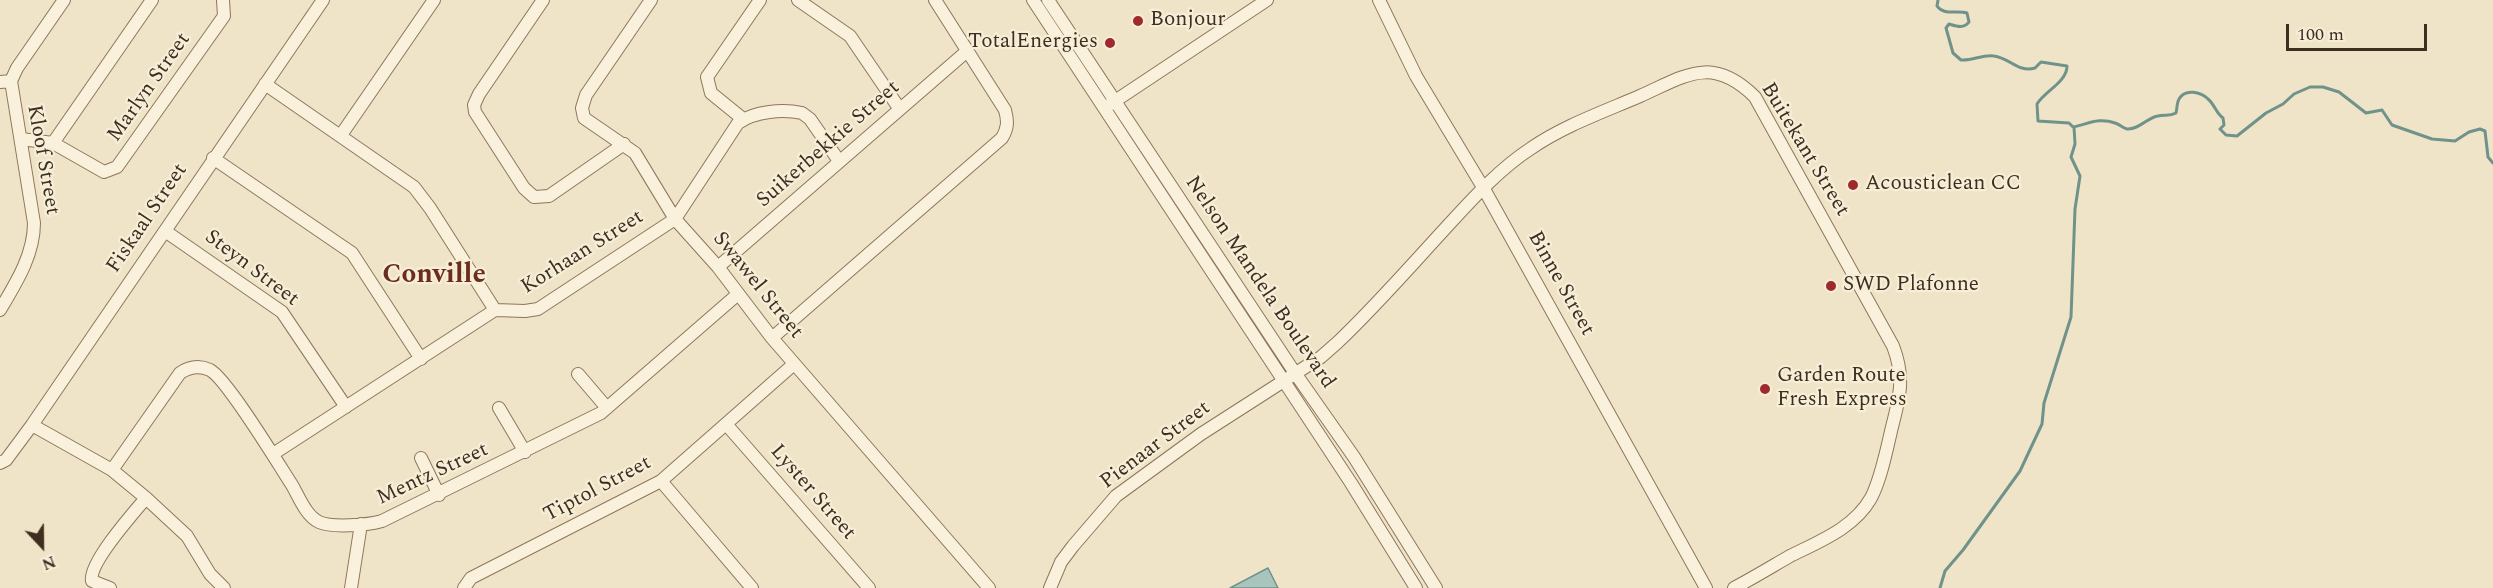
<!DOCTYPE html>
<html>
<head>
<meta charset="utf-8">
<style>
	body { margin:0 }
	#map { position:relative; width:2493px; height:588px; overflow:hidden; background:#f0e4c8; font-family:Spectral,serif }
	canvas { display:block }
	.north { position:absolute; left:12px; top:516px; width:60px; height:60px; -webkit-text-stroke:4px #f7eed8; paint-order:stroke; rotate:158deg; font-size:16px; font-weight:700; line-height:24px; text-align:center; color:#3d2e20 }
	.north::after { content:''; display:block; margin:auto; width:21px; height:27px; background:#3d2e20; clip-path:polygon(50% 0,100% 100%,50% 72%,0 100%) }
	.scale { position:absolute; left:2286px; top:24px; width:141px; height:27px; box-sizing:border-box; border:3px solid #3d2e20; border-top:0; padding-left:8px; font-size:18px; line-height:21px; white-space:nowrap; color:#3d2e20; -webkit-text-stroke:4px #f7eed8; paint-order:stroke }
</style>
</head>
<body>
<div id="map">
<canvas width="2493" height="588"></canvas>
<div class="north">N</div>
<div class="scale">100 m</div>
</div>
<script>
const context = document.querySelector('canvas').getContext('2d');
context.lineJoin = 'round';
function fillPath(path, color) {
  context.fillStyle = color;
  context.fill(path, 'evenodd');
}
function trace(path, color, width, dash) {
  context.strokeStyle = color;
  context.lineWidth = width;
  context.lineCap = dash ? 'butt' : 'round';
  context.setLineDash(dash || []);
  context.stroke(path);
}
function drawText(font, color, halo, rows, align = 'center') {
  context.font = font + ' Spectral,serif';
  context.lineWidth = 4.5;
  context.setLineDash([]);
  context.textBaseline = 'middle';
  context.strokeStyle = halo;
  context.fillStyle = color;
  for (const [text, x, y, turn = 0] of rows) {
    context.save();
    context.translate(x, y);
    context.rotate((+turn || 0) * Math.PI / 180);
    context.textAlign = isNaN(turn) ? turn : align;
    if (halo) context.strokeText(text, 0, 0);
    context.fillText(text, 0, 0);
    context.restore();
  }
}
const water = new Path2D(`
	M1268,568L1278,588H1230Z`);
const stream = new Path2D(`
	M1938,0L1937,6C1944,16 1957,10 1967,13L1969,22C1964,29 1956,26 1949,24L1946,28L1953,53L1961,60C1973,61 1983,54 1994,56C2010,58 2018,73 2035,68L2041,62L2067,66C2067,82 2045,91 2037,104L2038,121L2069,123L2073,127C2088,124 2099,117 2115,123C2119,124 2123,128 2127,129C2139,130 2148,117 2158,116C2165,114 2169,117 2176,113C2177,109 2177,102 2179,99C2185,88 2201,92 2208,99C2215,105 2216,113 2223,118L2224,125L2220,129L2226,135L2237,136L2266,113L2283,104L2294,94L2310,87H2323L2339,92L2366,113L2382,110L2392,125L2432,139L2455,141L2469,132L2480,129L2485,131L2488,157L2493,163
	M1940,588L1945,571L1963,550L2020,471L2042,424L2044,403L2071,317L2075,209L2080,176L2071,157L2075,144L2074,127`);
const minor = new Path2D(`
	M543,0L479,94L474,105L475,112L524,188L534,197L549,196L624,144
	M651,0L586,95L582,108L584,118L635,153L675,219L718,267L772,338L989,588
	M798,0L850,36L899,108
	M1033,0L1351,483L1416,588
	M1048,0L1295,373L1354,457L1436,588
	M1379,0L1416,76L1484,189L1706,588
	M0,82L11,81L17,68L64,0
	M265,84L414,187L430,208L495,310
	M1109,105L1267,0
	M743,119L711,93L707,77L760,0
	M341,135L434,0
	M21,139L53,143L104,172L117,167L224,16L223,0
	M53,143L152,0
	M213,158L352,253L421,359
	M165,231L282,312L346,407
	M718,267L966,52
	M0,310C16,283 34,255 34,223L11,81
	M772,338L1002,138C1008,128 1008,121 1005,110L935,0
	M578,374L607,408
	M499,408L525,452
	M726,424L869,588
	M32,425L112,470L146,498L187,536L210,574L224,588
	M273,454L495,310L525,311L538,309L675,219L738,123C755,111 783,109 802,113L810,119L839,161
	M421,458L439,495
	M0,463L6,460L32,425L323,0
	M112,470L180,373C189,367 199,365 210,370C227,379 279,465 292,485C299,497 306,516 319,522C332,528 368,525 382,521L601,413L738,294
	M661,481L752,588
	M110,588L92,581C88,564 134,512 146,498
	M351,588L361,524
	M464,588L471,578L661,481L794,364
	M1050,588L1061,562L1073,546L1116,496L1201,434L1321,357L1338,342C1378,304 1415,261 1453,220C1476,195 1501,168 1530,149C1563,126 1603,112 1640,96C1687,75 1712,55 1755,97L1893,346C1905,377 1900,396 1892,427C1887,448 1881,479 1871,498C1854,528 1820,541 1790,556C1771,567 1753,578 1734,588`);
const markers = [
	[1138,21,6,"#9e2a2b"],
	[1110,43,6,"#9e2a2b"],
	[1853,185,6,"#9e2a2b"],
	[1831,286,6,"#9e2a2b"],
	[1765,389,6,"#9e2a2b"]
];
const poiNames = [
	["Bonjour",1150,21],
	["TotalEnergies",1098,43,"right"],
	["Acousticlean CC",1865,185],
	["SWD Plafonne",1843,286],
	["Garden Route",1777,377],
	["Fresh Express",1777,401]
];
const streetNames = [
	["Marlyn Street",150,88,-55],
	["Suikerbekkie Street",829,145,-41],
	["Buitekant Street",1804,150,59],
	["Kloof Street",42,160,80],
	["Fiskaal Street",148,219,-56],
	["Korhaan Street",583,253,-32],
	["Steyn Street",251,269,37],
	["Nelson Mandela Boulevard",1259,283,56],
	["Binne Street",1560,284,61],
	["Swawel Street",757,286,51],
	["Pienaar Street",1156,446,-37],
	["Mentz Street",433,475,-25],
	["Tiptol Street",598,490,-28],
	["Lyster Street",812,493,49]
];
const districtNames = [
	["Conville",434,277]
];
fillPath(water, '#a9c4bc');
trace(water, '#6f938a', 1.5);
trace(stream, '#6f938a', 3);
trace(minor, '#8d765c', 14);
trace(minor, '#faf1dc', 12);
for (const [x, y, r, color] of markers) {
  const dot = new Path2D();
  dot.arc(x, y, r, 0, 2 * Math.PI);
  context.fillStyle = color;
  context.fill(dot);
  trace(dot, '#f7eed8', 2);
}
drawText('21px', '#3d2e20', '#f7eed8', poiNames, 'left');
drawText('21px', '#3d2e20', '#f7eed8', streetNames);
drawText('bold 27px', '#6b2e1e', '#f7eed8', districtNames);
</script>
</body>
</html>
